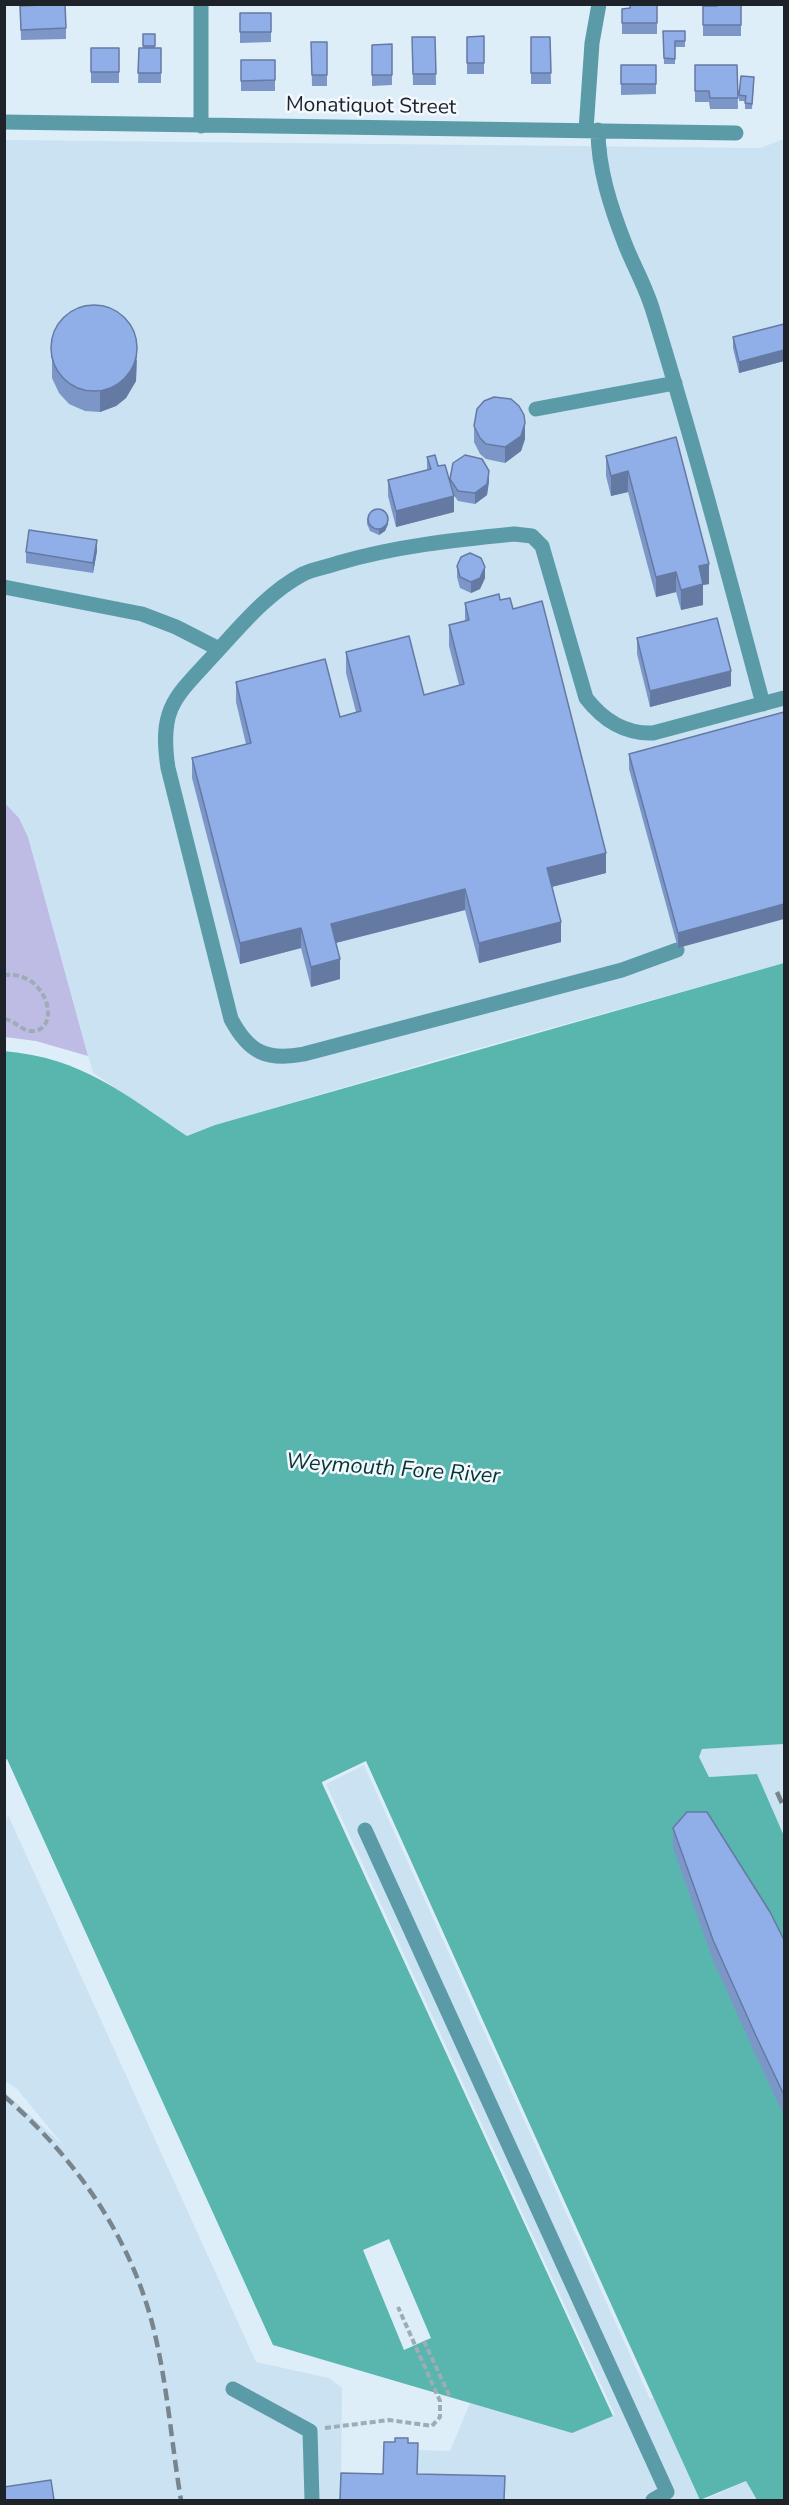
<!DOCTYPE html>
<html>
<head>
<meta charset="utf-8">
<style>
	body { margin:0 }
	#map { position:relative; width:789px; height:2505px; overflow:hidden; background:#ddeef9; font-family:"Nunito Sans",sans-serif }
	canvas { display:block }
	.frame { position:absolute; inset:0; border:6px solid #1d2328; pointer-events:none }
</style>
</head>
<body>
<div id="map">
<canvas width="789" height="2505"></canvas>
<div class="frame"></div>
</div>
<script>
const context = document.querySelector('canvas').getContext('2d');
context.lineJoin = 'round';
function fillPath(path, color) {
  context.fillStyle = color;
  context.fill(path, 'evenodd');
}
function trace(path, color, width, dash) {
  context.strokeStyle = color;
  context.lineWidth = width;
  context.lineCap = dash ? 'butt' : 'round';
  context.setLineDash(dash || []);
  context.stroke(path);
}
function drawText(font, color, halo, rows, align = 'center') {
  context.font = font + ' "Nunito Sans",sans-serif';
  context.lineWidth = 5;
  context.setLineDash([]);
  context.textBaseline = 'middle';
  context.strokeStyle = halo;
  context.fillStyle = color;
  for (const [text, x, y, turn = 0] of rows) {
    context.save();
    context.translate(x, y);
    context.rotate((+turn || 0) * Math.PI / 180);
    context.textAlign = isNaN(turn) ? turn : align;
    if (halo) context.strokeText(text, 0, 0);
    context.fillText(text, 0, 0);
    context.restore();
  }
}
const built = new Path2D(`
	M784,139V963L458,1054L215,1125L187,1136L93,1073L28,837L19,818L5,802L4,140L760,148Z
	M784,1744V1836L757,1774L709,1777L699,1757L702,1749Z
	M366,1761L700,2500H5V2092L64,2146L17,2089L5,2081L4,1827L8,1815L256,2362L329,2378L342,2388L341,2489H383L384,2449L450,2451L470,2403L572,2433L322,1782Z
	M746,2481L757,2500H704Z`);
const green = new Path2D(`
	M4,802L19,818L28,837L88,1056L36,1041L5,1037Z`);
const water = new Path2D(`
	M784,963V1744L702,1749L699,1757L709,1777L757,1774L784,1836V2500H757L746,2481L700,2500L365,1762L322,1783L613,2416L572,2433L273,2345L7,1759L5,1760L4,1051C83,1058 124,1094 187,1136L215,1125Z`);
const pier = new Path2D(`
	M366,1761L653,2398L650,2399L364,1765L326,1784L615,2415L613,2416L322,1782Z
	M389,2239L431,2338L404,2350L363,2250Z`);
const path = new Path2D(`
	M4,975C50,970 62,1034 30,1031C21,1030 14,1020 4,1019
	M424,2341L450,2397
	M325,2428L389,2420L432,2426L440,2417V2401L398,2307`);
const minor = new Path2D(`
	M4,122L736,133
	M201,126V4
	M586,130L592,43L599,4
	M598,130C598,169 611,208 625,244C634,267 646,287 653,311C693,441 728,573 763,704
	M536,409L675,383
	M4,587L142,614L176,627L219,649
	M677,950L622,970L304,1054C267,1061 249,1053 231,1019L168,768C159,709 174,698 212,657C239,628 267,593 303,574C313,569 327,567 338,563C396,546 454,540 514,534L532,536L542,546L586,698C603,720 625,734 653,733L784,698
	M365,1830L667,2492L653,2500
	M233,2389L310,2431L312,2500`);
const rail = new Path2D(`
	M777,1792L784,1808
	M4,2096C78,2160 135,2243 156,2339C168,2392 172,2447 181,2500`);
const wall = new Path2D(`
	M657,4V34H622V9Z
	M741,4V36H703V6Z
	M20,6L66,28V39L21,40Z
	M240,13H271V42L240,43Z
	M663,31H685V47H675V64H664Z
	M143,34H155V48H161V83H138L139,48H143Z
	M484,36V74H467V37Z
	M412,37H435L436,85H413Z
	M531,37H550L551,84H531Z
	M311,42H327V86H312Z
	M392,44V85L372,86V45Z
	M91,48H119V83H91Z
	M241,60H275V91H241Z
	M621,65H656V94L621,95Z
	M695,65H737L738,109H710L709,102H695Z
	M754,83L752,109H745V101H739V95Z
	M784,324V361L739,373L733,348V337Z
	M52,340L137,360L136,381L126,398L116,406L100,412L85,411L69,404L59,393L52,378Z
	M474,426L525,439L521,451L505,463L486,459L480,454L474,442Z
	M676,437L709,584L703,585V605L681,610L676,592L656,597L628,492L611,496L606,476V456Z
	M427,457L438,466L450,484V479L489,481L487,495L475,504L458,501L453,494L454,512L396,527L388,496V480L427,470Z
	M367,518L388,524L385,531L379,535L370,531L367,524Z
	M97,551L93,573L26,563V552Z
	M457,566L485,578L480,589L471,593L460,588L457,577Z
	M500,600L513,609L606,873L552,887L561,942L479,963L465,910L336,943L340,979L311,987L301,948L240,964L192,778V758L246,744L236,702V682L340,717L356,712L346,673V652L424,695L459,685L449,646V625L465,621V603Z
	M637,638L731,686L650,707L637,654Z
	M784,712L678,948L629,769V754Z
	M673,1828L784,1940V2115L756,2056L713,1960L673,1848Z`);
const shadedWall = new Path2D(`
	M137,339L136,381L126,398L116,406L100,412V391Z
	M784,350V361L739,373V362Z
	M525,423V439L521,451L505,463V447Z
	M489,471V481L487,495L475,504V493Z
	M628,471V492L611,496V476Z
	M454,496V512L396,527V511Z
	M388,519V524L385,531L379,535V529Z
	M97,540V551L93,573V563Z
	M709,564V584L703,585V605L681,610V590L699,566Z
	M485,567V578L480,589L471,593V582Z
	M676,572V592L656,597V577Z
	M731,671V686L650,707V691Z
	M606,853V873L547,888V868Z
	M465,889V910L331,944V924Z
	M784,904V919L678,948V933Z
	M561,922V942L479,963V943Z
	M301,928V948L240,964V943Z
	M340,959V979L311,987V967Z`);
const building = new Path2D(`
	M65,4L66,28L21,30L20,6Z
	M630,4H657V23H622V9L630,8Z
	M717,4H741V25H703V6H717Z
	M240,13H271V32H240Z
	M663,31H685V41H675V59L664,58Z
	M143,34H155V46H143Z
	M484,36V63H467V37Z
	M412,37H435L436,74H413Z
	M531,37H550L551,73H531Z
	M311,42H327V75H312Z
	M392,44V75H372V45Z
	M91,48H119V72H91Z
	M139,48H161V73H138Z
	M241,60H275V80L241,81Z
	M621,65H656V84H621Z
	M695,65H737L738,98H710L709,91H695Z
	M741,76L754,77L752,104L745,103L746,96L739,95Z
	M51 348a43 43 0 1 1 86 0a43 43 0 1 1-86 0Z
	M784,324V350L739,362L733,337Z
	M494,397L511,399L519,406L524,415L525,423L521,436L505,447L486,444L480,438L474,426L477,409L484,401Z
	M676,437L709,564L699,566L703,584L681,590L676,572L656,577L628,471L611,476L606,456Z
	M435,455L438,466L445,465L454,496L396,511L388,480L431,469L427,457Z
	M465,455L482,459L489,471L487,484L475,493L458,491L450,479L453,463Z
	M368 519a10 10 0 1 1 20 0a10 10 0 1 1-20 0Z
	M29,530L97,540L93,563L26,552Z
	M470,553L481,558L485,567L480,578L471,582L460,577L457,566L461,557Z
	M499,594L500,600L510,598L513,609L542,601L606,853L547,868L561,922L479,943L465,889L331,924L340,959L311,967L301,928L240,943L192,758L251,743L236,682L325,659L340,717L361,711L346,652L409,636L424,695L464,684L449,625L469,620L465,603Z
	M717,618L731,671L650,691L637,638Z
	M784,712V904L678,933L629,754Z
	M687,1812H707L770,1912L784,1940V2095L756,2036L713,1940L673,1828Z
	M395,2438H408V2443H418L417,2474L505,2476L504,2500H340L341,2473L383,2474L384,2442H395Z
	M51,2480L54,2500H4V2487Z`);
const streetNames = [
	["Monatiquot Street",371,107,1]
];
const waterNames = [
	["Weymouth Fore River",393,1470,4]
];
fillPath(built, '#cae2f2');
fillPath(green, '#bebbe5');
fillPath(water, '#58b6ae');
fillPath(pier, '#ddeef9');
trace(path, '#9eacb5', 4, [6, 3]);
trace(minor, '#5b9ba8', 15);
trace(rail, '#79858c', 4.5, [12, 6]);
fillPath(wall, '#7c96c8');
fillPath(shadedWall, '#657aa3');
fillPath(building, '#90afe9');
trace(building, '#657aa3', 1.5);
drawText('21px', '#1d2328', '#f3f9fe', streetNames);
drawText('italic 22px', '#083633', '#f3f9fe', waterNames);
</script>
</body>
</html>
